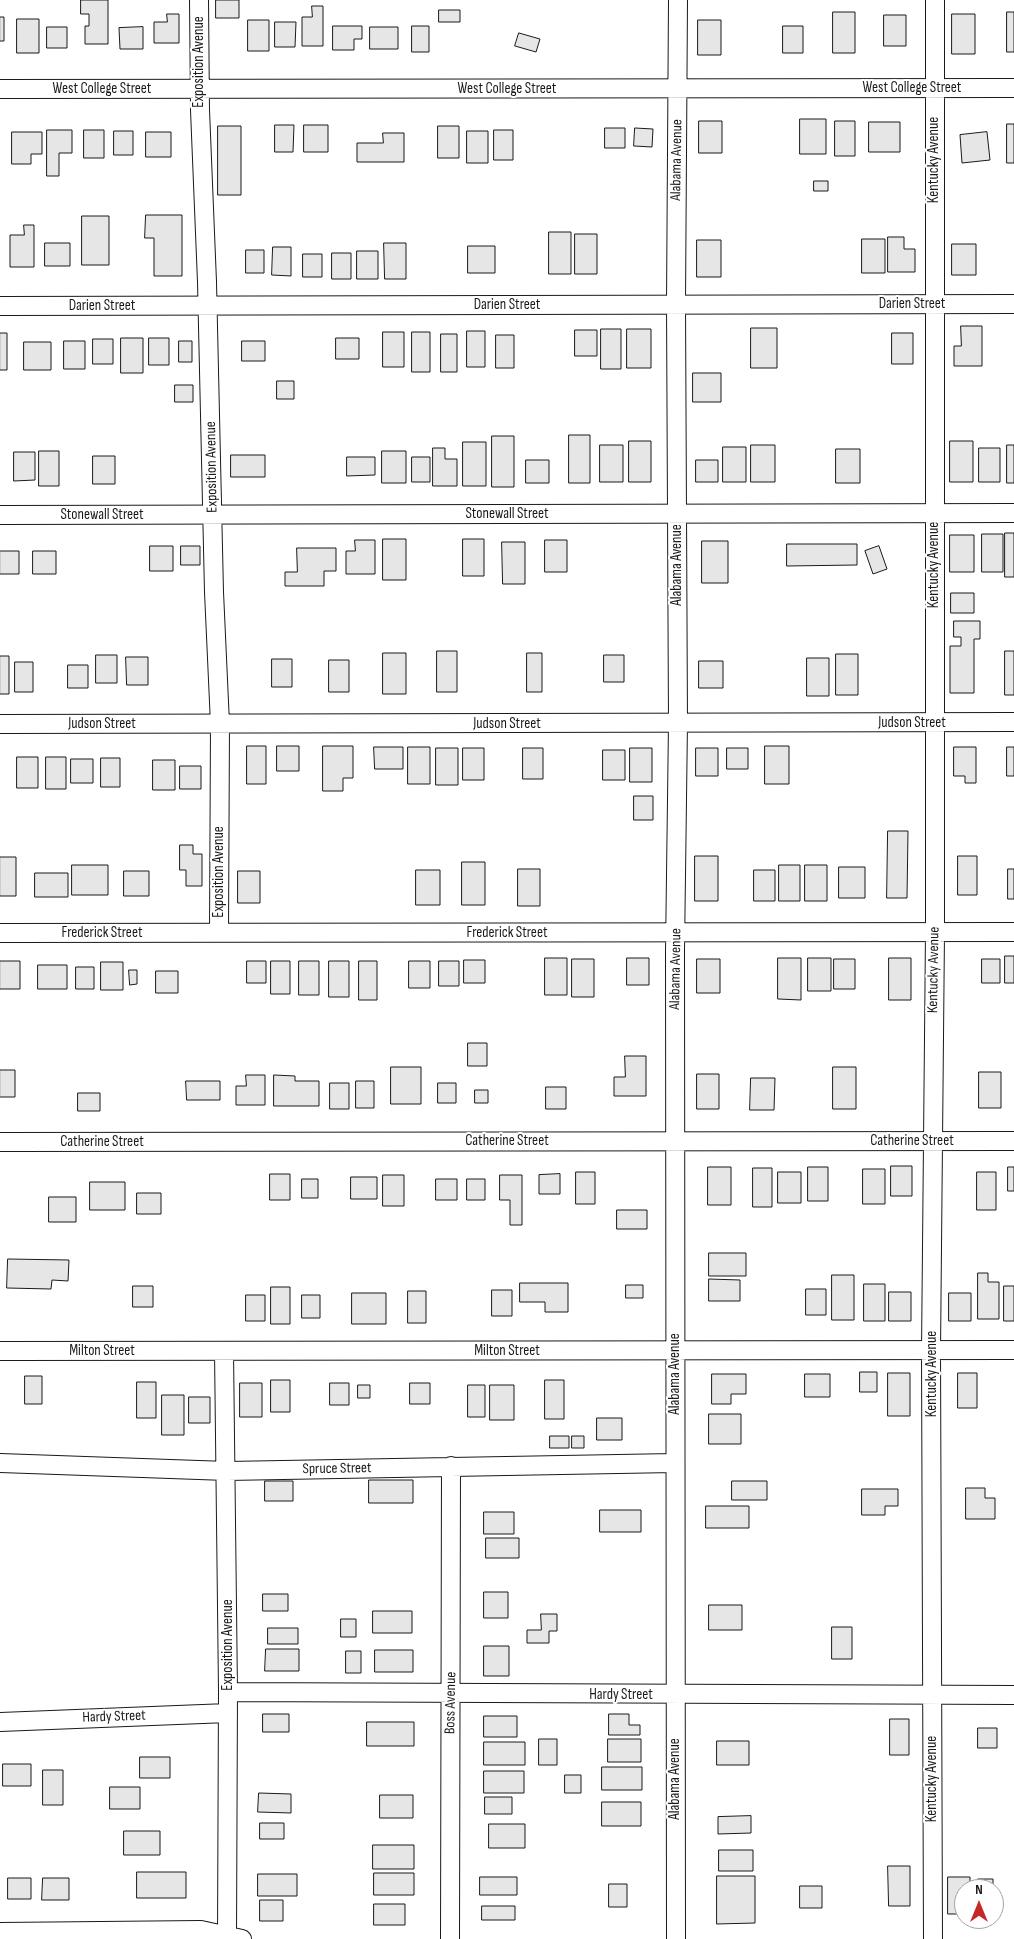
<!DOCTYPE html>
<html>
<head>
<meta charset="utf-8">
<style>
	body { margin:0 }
	#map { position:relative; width:1014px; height:1939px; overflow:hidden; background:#fff; font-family:"Sofia Sans Condensed",sans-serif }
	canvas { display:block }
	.north { position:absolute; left:954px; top:1879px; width:50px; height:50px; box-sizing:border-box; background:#fff; border:1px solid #a3a3a3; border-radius:50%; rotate:0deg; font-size:14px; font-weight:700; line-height:20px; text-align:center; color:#1a1a1a }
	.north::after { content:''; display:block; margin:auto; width:18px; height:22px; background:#c62828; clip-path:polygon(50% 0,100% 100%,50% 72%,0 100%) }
</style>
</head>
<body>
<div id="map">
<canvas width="1014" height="1939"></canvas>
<div class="north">N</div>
</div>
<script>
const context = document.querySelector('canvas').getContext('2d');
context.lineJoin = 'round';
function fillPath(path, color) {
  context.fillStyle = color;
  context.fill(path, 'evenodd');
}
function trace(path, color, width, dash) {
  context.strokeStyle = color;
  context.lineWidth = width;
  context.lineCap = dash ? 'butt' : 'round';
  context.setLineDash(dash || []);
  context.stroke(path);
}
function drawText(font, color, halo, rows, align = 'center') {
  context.font = font + ' "Sofia Sans Condensed",sans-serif';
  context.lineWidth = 4;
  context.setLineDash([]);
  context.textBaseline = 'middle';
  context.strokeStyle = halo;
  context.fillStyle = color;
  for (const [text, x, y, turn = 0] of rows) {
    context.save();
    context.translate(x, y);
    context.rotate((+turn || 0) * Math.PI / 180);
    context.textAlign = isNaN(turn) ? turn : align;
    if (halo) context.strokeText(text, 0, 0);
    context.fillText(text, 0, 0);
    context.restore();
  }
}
const building = new Path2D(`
	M81,0H108V44H85V26H89V14H81Z
	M216,0H239V18H216Z
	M312,6H323V46H302V17H312Z
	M439,10H460V22H439Z
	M833,12H855V53H833Z
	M1007,12H1014V52H1007Z
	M167,14H179V43H154V22H167Z
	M952,14H975V54H952Z
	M884,15H906V46H884Z
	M0,17H4V41H0Z
	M17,19H39V53H17Z
	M248,20H269V51H248Z
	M698,20H721V55H698Z
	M275,22H296L295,47H275Z
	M333,26H362V39H354V50H333Z
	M412,26H429V52H412Z
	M783,26H803V53H783Z
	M47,27H67V48H47Z
	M143,27V49H120L119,28Z
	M370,27H398V49H370Z
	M519,33L540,39L536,52L515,46Z
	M800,119H826V154H800Z
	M699,121H722V153H699Z
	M835,121H855V156H835Z
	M869,122H900V152H869Z
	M1007,124H1014V163H1007Z
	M275,125H294L293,152H275Z
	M304,125H328V152H304Z
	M218,126H241V195H218Z
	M438,126H459V158H438Z
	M605,128H625V148H605Z
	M635,128L653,129L652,147L634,146Z
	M47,130H72V153H59V176H47Z
	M84,130H104V158H84Z
	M494,130H513V160H494Z
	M114,131H133V155H114Z
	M467,131H488V163H467Z
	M12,132H42V154H31V164H12Z
	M146,132H171V157H146Z
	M987,132L990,160L962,163L960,135Z
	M383,133H404V162H357V143H383Z
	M814,181H828V191H814Z
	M146,215H182V276H154V238H145Z
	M82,216H109V265H82Z
	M24,225H34V267H10V235H24Z
	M549,232H571V274H549Z
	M575,234H597V274H575Z
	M888,237H904V249H915V272H888Z
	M862,239H885V273H862Z
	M697,240H721V277H697Z
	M45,243H70V266H45Z
	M384,243H406V279H385Z
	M952,244H976V275H952Z
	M468,246H495V273H468Z
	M273,247H291V276L272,275Z
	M246,250H264V273H246Z
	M357,251H378V279H357Z
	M332,253H351V279H332Z
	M303,254H322V277H303Z
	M961,326H982V366H954V346H961Z
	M751,328H777V368H751Z
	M601,329H621V369H601Z
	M627,329H651V368H627Z
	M575,330H597V356H575Z
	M467,331H485V367H467Z
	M383,332H404V367H383Z
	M412,332H430V372H412Z
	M0,333H7V370H0Z
	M892,333H913V364H892Z
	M441,334H457V372H441Z
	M496,335H514V368H496Z
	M121,338H143V373H121Z
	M149,338H169V365H149Z
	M336,338H359V359H336Z
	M93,339H113V364H93Z
	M64,341H85V369H64Z
	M179,341H192V362H179Z
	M242,341H265V361H242Z
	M24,342H51V370H24Z
	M693,373H721V402H693Z
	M277,381H294V399H277Z
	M175,385H193V402H175Z
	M569,435H590V483H569Z
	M492,436H514V487H492Z
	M629,441H651V482H629Z
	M950,441H973V482H950Z
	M463,442H486V486H463Z
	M600,445H623V482H600Z
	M751,445H775V482H751Z
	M1007,445H1014V483H1007Z
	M723,447H746V482H723Z
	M433,448H445V459H457V486H433Z
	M979,448H1000V482H979Z
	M836,449H860V483H836Z
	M39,451H59V486H39Z
	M382,451H406V483H382Z
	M14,452H35V480L14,481Z
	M231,455H265V477H231Z
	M93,456H115V484H93Z
	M347,457H375V475L347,476Z
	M412,457H430V482H412Z
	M526,460H549V483H526Z
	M696,460H718V482H696Z
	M1005,533H1014V577H1005Z
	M982,534H1003V572H982Z
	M950,535H974V572H950Z
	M383,539H406V580H383Z
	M463,539H484V576H463Z
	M355,540H375V574H346V551H355Z
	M545,540H567V572H545Z
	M702,541H728V583H702Z
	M502,542H525V584H503Z
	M787,544H857V565L787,566Z
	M150,546H173V571H150Z
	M181,546H200V565H181Z
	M879,546L887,569L873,574L865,551Z
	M297,548H336V571H324V586H285V572H297Z
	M0,551H19V574H0Z
	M33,551H56V574H33Z
	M951,593H974V613H951Z
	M954,621H980V639H974V693H950V646H961V637H954Z
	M437,651H457V692H437Z
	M1005,651H1014V695H1005Z
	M383,653H406V694H383Z
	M527,653H542V692H527Z
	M836,654H858V695H836Z
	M96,655H117V683H96Z
	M604,655H624V682H604Z
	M0,656H9V694H0Z
	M126,657H148V685H127Z
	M807,658H829V696H807Z
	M272,659H292V687H272Z
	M329,660H349V692H329Z
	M699,661H723V688H699Z
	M15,662H33V692H15Z
	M68,665H88V688H68Z
	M247,746H266V784H247Z
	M277,746H299V771H277Z
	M323,746H353V778H343V791H323Z
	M765,746H789V784H765Z
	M374,747H403V769H375Z
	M408,747H430V784H408Z
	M954,747H976V783H965V776H954Z
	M1007,747H1014V776H1007Z
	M436,748H458V785H436Z
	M463,748H484V780H463Z
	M523,748H543V779H523Z
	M630,748H652V782H630Z
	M696,748H718V776H696Z
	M727,748H748V769H727Z
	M603,750H625V780H603Z
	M17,757H38V788H17Z
	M46,757H66V789H46Z
	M101,758H120V787H101Z
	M71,759H93V783H71Z
	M153,760H175V790H153Z
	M180,766H201V789H180Z
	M634,796H653V820H634Z
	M888,831H908L907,898H887Z
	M180,845H193V854H202V886H186V870H180Z
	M695,856H718V901H695Z
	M958,856H977V895H958Z
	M0,857H16V896H0Z
	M462,862H485V905H462Z
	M72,865H108V895H72Z
	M779,865H800V901H779Z
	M805,865H827V901H805Z
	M839,867H865V898H839Z
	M518,869H540V906H518Z
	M1008,869H1014V899H1008Z
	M416,870H440V905H416Z
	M754,870H775V901H754Z
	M124,871H149V896H124Z
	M238,871H260V903H238Z
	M35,873H68V897H35Z
	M1005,956H1014V983H1005Z
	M545,958H567V995H545Z
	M627,958H649V985H627Z
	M778,958H801V1000L778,999Z
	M808,958H831V991H808Z
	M889,958H911V1000H889Z
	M572,959H594V997H572Z
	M697,959H720V993H697Z
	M834,959H855V989H834Z
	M982,959H1000V983H982Z
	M464,960H485V983H464Z
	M0,961H20V989H0Z
	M247,961H266V983H247Z
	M271,961H290V994H271Z
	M299,961H319V995H299Z
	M329,961H349V997H329Z
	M359,961H377V1000H359Z
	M409,961H430V988H409Z
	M439,961H459V986H439Z
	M101,962H123V990H101Z
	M38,965H67V989H38Z
	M76,967H94V989H76Z
	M129,970H137V984L130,985Z
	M156,971H178V993H156Z
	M468,1043H487V1066H468Z
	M625,1056H646V1096H614V1077H625Z
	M391,1067H421V1104H391Z
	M833,1067H856V1109H833Z
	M0,1070H15V1097H0Z
	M979,1072H1001V1108H979Z
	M697,1074H719V1109H697Z
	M246,1075H265V1105H236V1086H246Z
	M274,1075L295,1076V1081H319V1106H274Z
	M751,1078H775L774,1110H750Z
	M186,1081H220V1100H187Z
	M356,1081H374V1108H356Z
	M330,1083H349V1109H330Z
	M438,1083H456V1103H438Z
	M546,1087H566V1109H546Z
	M475,1090H488V1103H475Z
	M78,1093H100V1111H78Z
	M891,1166H912V1196H891Z
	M708,1167H731V1205H708Z
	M808,1167H828V1201H808Z
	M1008,1167H1014V1191H1008Z
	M753,1168H772V1207H753Z
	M863,1169H885V1204H863Z
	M576,1172H595V1204H576Z
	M778,1172H801V1203H778Z
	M977,1172H996V1210H977Z
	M270,1174H290V1200H270Z
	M560,1174V1194H539V1175Z
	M383,1175H404V1206H383Z
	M500,1175H522V1225H510V1200H500Z
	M351,1177H377V1199H351Z
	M302,1179H318V1198H302Z
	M436,1179H457V1200H436Z
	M467,1179H485V1200H467Z
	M90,1182H125V1210H90Z
	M137,1193H161V1214H137Z
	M49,1197H76V1222H49Z
	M617,1210H647V1229H617Z
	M709,1253H746V1276H709Z
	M8,1259L69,1260L68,1281L52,1280L51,1289L7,1288Z
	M978,1273H988V1282H999V1319H978Z
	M832,1275H854V1320H832Z
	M709,1279L740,1280V1301H709Z
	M520,1283H568V1312H545V1302H520Z
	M864,1284H885V1321H864Z
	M626,1285H643V1298H626Z
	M133,1286H153V1307H133Z
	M1004,1286H1014V1321H1004Z
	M271,1287H290V1324H271Z
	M806,1289H826V1315H806Z
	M492,1290H512V1316H492Z
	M408,1291H426V1323H408Z
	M889,1292H911V1321H889Z
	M352,1293H386V1324H352Z
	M949,1293H971V1321H949Z
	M246,1295H265V1321H246Z
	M302,1295H320V1318H302Z
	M860,1372H877V1392H860Z
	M888,1373H910V1416H888Z
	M958,1373H977V1408H958Z
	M712,1374H746V1394H731V1404H712Z
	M805,1374H830V1397H805Z
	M25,1376H42V1404H25Z
	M271,1380H290V1412H271Z
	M545,1380H564V1419H545Z
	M137,1382H156V1418H137Z
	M240,1383H262V1417H240Z
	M330,1383H349V1405H330Z
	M410,1383H430V1404H410Z
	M358,1385H370V1398H358Z
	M468,1385H485V1417H468Z
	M490,1385H514V1420H490Z
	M162,1395H184V1435H162Z
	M189,1397H210V1423H189Z
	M709,1414H741V1444H709Z
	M597,1418H622V1440H597Z
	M550,1436H569V1448H550Z
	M572,1436H584V1448H572Z
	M369,1480H413V1503H369Z
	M265,1481H293V1501H265Z
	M732,1481H767V1500H732Z
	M966,1488H985V1498H995V1519H966Z
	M862,1489H898V1506H885V1515H862Z
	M706,1506H749V1528H706Z
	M600,1510H641V1532H600Z
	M484,1512H514V1534H484Z
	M486,1538H519V1558H486Z
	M484,1592H508V1618H484Z
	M263,1594H288V1611H263Z
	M709,1605H742V1630H709Z
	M373,1611H412V1633H373Z
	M541,1614H557V1631H549V1643H527V1630H541Z
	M341,1619H356V1637H341Z
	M832,1627H852V1659H832Z
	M268,1628H298V1644H268Z
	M484,1646H509V1676H484Z
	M266,1649H299V1671H265Z
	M375,1650H413V1672H375Z
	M346,1651H361V1673H346Z
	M263,1714H289V1732H263Z
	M609,1714H629V1725H640V1735H609Z
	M484,1716H517V1737H484Z
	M890,1719H909V1755H890Z
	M367,1722H414V1746H367Z
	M978,1728H997V1748H978Z
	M539,1739H557V1765H539Z
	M608,1739H641V1762H608Z
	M717,1741H749V1765H717Z
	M484,1742H525V1765H484Z
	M140,1757H170V1778H140Z
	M3,1764H31V1786H3Z
	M602,1767H642V1790H602Z
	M43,1770H63V1805H43Z
	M484,1771H524V1793H484Z
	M565,1775H581V1793H565Z
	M110,1787H140V1809H110Z
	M259,1793L291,1794V1813L258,1812Z
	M380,1795H413V1818H380Z
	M485,1797H512V1814H485Z
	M602,1802H641V1826H602Z
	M751,1816V1833L718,1834V1817Z
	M260,1823H284V1839H260Z
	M489,1824H525V1848H489Z
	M124,1831H160V1855H124Z
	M373,1845H414V1869H373Z
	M719,1850H753V1871H719Z
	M888,1866H910V1906H889Z
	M137,1872H186V1898H137Z
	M374,1873H414V1895H374Z
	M258,1874H297V1896H258Z
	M717,1876H755V1923L717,1924Z
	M480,1877H517V1895H480Z
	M948,1877H970V1889H964V1914H948Z
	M8,1878H31V1899H8Z
	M43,1878H69V1900H42Z
	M978,1879H993V1889H978Z
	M609,1884H627V1907H609Z
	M800,1886H822V1908H800Z
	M260,1900H283V1921H260Z
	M374,1904H405V1925H374Z
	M482,1906H515V1920H482Z`);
const minor = new Path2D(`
	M199,0L200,110L207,282L214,592L220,724L219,933
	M0,89L1014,88
	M0,306L1014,304
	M0,515L1014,513
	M0,724L1014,722
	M0,933L1014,932
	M0,1142L1014,1141
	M0,1351L1014,1350
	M224,1351L228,1692L227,1939
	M0,1463L227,1471L674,1463
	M228,1692L1014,1695
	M0,1722L228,1713
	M0,1932L201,1930L242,1939
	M450,1939L451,1466
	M676,1939L675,951L678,723L676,304L678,0
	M933,1939L931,1351L935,932V0`);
const streetNames = [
	["Exposition Avenue",199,62,-90],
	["West College Street",912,88],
	["West College Street",102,89],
	["West College Street",507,89],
	["Alabama Avenue",677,160,-89],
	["Kentucky Avenue",934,160,-90],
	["Darien Street",912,304],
	["Darien Street",507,305],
	["Darien Street",102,306],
	["Exposition Avenue",212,467,-91],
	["Stonewall Street",507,514],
	["Stonewall Street",102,515],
	["Alabama Avenue",677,565,-90],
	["Kentucky Avenue",934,565,-90],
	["Judson Street",912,723],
	["Judson Street",102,724],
	["Judson Street",507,724],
	["Exposition Avenue",219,872,-90],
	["Frederick Street",102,933],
	["Frederick Street",507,933],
	["Alabama Avenue",676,969,-89],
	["Kentucky Avenue",934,970,-89],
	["Catherine Street",507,1141],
	["Catherine Street",912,1141],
	["Catherine Street",102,1142],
	["Milton Street",102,1351],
	["Milton Street",507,1351],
	["Alabama Avenue",675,1374,-90],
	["Kentucky Avenue",932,1374,-90],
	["Spruce Street",337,1469,-1],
	["Exposition Avenue",228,1645,-90],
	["Hardy Street",621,1695],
	["Boss Avenue",451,1703,-89],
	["Hardy Street",114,1717,-2],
	["Alabama Avenue",675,1779,-90],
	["Kentucky Avenue",932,1779,-90]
];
fillPath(building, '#e6e6e6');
trace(building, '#1a1a1a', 1);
trace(minor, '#1a1a1a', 20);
trace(minor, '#fff', 18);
drawText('15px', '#1a1a1a', '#fff', streetNames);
</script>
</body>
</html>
